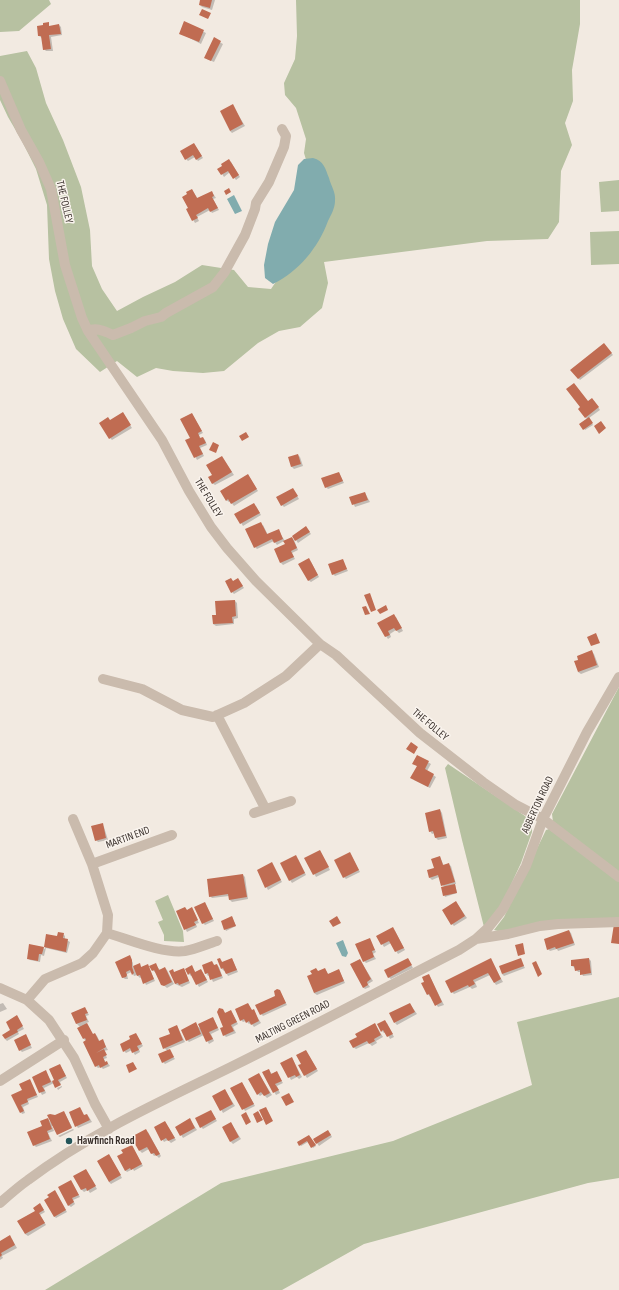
<!DOCTYPE html>
<html>
<head>
<meta charset="utf-8">
<style>
	body { margin:0 }
	canvas { display:block; background:#f2eae1 }
</style>
</head>
<body>
<canvas width="619" height="1290"></canvas>
<script>
const context = document.querySelector('canvas').getContext('2d');
context.lineJoin = 'round';
function fillPath(path, color) {
  context.fillStyle = color;
  context.fill(path, 'evenodd');
}
function trace(path, color, width, dash) {
  context.strokeStyle = color;
  context.lineWidth = width;
  context.lineCap = dash ? 'butt' : 'round';
  context.setLineDash(dash || []);
  context.stroke(path);
}
function drawText(font, color, halo, rows, align = 'center') {
  context.font = font + ' "Sofia Sans Condensed",sans-serif';
  context.lineWidth = 3;
  context.setLineDash([]);
  context.textBaseline = 'middle';
  context.strokeStyle = halo;
  context.fillStyle = color;
  for (const [text, x, y, turn = 0] of rows) {
    context.save();
    context.translate(x, y);
    context.rotate((+turn || 0) * Math.PI / 180);
    context.textAlign = isNaN(turn) ? turn : align;
    if (halo) context.strokeText(text, 0, 0);
    context.fillText(text, 0, 0);
    context.restore();
  }
}
const green = new Path2D(`
	M0,0H49L51,4L19,31L0,32Z
	M296,0H580V24L572,70L573,101L565,123L572,145L561,171L559,222L548,239L487,241L324,262L328,283L322,308L300,327L279,331L258,343L224,371L203,373L173,371L156,368L137,377L117,361L100,372L76,349L63,319L55,291L49,259L47,205L36,169L22,141L8,117L0,100V56L27,51L36,68L46,103L63,140L81,187L90,230L92,266L102,289L117,311L143,297L175,282L202,265L234,270L248,287L271,289L298,249L310,173L304,153L306,139L296,108L285,95L284,83L295,59L297,36Z
	M619,180V211L601,212L599,182Z
	M619,231V264L591,265L590,232Z
	M619,687V874L553,822L552,814Z
	M448,764L525,816L532,823V832L521,863L502,904L484,927L462,840L445,768Z
	M549,829L619,881V918L498,931L494,930L504,917L546,830Z
	M168,895L183,931L184,942L164,941V935L158,922L163,920L155,901Z
	M619,997V1178L588,1183L364,1244L282,1290H45L221,1183L393,1141L532,1085L517,1022Z`);
const water = new Path2D(`
	M313,158C324,161 325,168 329,178C331,186 336,192 335,201C335,208 331,215 328,221C318,248 299,271 273,284L265,278L264,265L268,244L275,222L294,190L298,165L304,159Z
	M234,195L242,211L235,214L227,199Z
	M343,940L348,953L346,957L342,956L336,943Z`);
const shadow = new Path2D(`
	M201,0H215L212,10L202,7L200,5Z
	M185,23L206,33L201,44L180,33Z
	M48,24L50,27L59,25L61,27L62,35L51,37L53,51H46L44,49L42,38L39,36L38,27Z
	M214,39L223,44L214,62L207,59Z
	M233,106L245,126L232,133L230,131Z
	M194,144L203,158L198,161L195,157L188,161L186,159Z
	M231,162L240,177L236,180L230,172L224,177L219,169Z
	M192,190L198,199L212,192L216,198L213,199L219,210L212,213L210,210L197,217L199,221L195,223L187,209L189,208Z
	M606,347L613,355L580,380L578,378Z
	M594,401L600,410L589,418L593,425L585,430L580,424L587,419L585,417L588,402Z
	M192,414L203,433L199,435L201,439L203,438L205,440L207,445L200,448L204,456L197,460L187,440L191,438Z
	M124,416L132,428L112,440L110,438V421Z
	M298,455L300,457L303,466L294,469L292,467L289,458Z
	M224,460L234,475L215,485L212,483Z
	M339,473L344,483L328,489L326,487Z
	M250,478L258,491L234,506L230,501L229,502L226,500Z
	M293,489L299,499L284,507L282,505Z
	M365,493L370,502L355,507L351,498Z
	M256,506L261,515L243,526L236,515Z
	M263,525L268,535L278,530L285,541L292,538L294,540L298,550L292,553L295,559L283,565L281,563L275,550L286,545L284,541L277,545L274,541L257,549L255,547Z
	M308,530L311,534L298,543L293,536Z
	M342,560L348,571L335,576L333,574Z
	M311,562L319,577L311,582L308,580Z
	M238,579L244,588L234,594L232,592L233,582Z
	M235,601L237,603L238,618L234,619V624L216,626L213,624L217,616Z
	M396,617L403,631L399,633L396,630L390,634L391,637L388,639L378,624Z
	M592,652L594,654L599,667L581,674L578,672Z
	M417,756L431,764L427,771L436,777L430,788L414,780L417,766L414,763Z
	M440,810L442,813L447,838L438,840L436,838L435,833L432,834L430,831Z
	M102,825L104,827L108,840L98,842L96,840Z
	M320,851L330,870L316,877L306,858Z
	M350,853L360,872L346,879L344,877Z
	M440,857L444,866L448,864L451,866L456,884H455L457,893L445,897L442,888L444,887L439,877L432,880L430,878L428,871L436,869Z
	M298,859L306,875L292,883L290,880Z
	M272,864L282,882L268,890L258,871Z
	M243,875L245,877L248,899L232,902L229,899V896L212,898L210,896Z
	M205,903L214,921L205,925L203,923Z
	M458,905L467,918L454,926L452,924Z
	M192,909L199,923L196,924L197,927L187,932L177,912Z
	M232,917L236,926L226,931L222,922Z
	M395,931L405,950L398,954L391,943L384,947L378,937Z
	M569,931L571,933L575,945L558,951L557,949L550,951L548,949Z
	M63,934L65,936V939L70,942L67,953L46,948L44,956L41,955L40,962L30,960L28,958L43,948L45,949L47,935L58,937Z
	M369,939L376,952L373,954L376,959L366,963L364,961Z
	M130,957L133,963V967L140,965L142,968L148,966L155,981L146,985L142,977L140,978L137,975L134,976L132,972L127,974L128,979H125L122,977Z
	M220,959L223,963L232,959L238,972L228,976L225,970L224,971L222,969Z
	M408,959L413,968L391,979L388,977Z
	M520,959L525,968L504,976L502,974Z
	M589,959L591,961L592,975L583,976L581,972H578L575,968L572,966Z
	M360,960L373,981L368,984L370,987L365,989L363,987Z
	M491,960L503,982L496,985L490,975L475,982L477,987L472,989L470,987L454,994L452,992Z
	M212,962L215,966L217,965L219,967L223,978L213,982L210,975L208,976L206,973Z
	M155,964L160,970L165,968L167,970L174,984L167,988L162,984L156,972H155L152,970Z
	M192,967L196,973L201,970L208,982L199,987L192,975L191,976L189,974Z
	M184,969L190,983L182,987L175,984L173,971L175,973Z
	M325,969L328,974L339,970L345,983L317,995L314,993L319,972Z
	M429,975L444,1005L438,1007L431,996L430,997L428,994L425,982Z
	M279,991L287,1005L263,1016L261,1014L277,996Z
	M3,1003L7,1009L0,1012V1004Z
	M248,1004L252,1011L255,1013L261,1023L254,1027L251,1023L249,1024L246,1021L243,1022L241,1020Z
	M410,1004L417,1014L397,1025L395,1023Z
	M85,1008L89,1015L86,1016L89,1022L86,1023L93,1035L95,1034L97,1036L100,1042L102,1040L104,1043L108,1050L104,1051L107,1058L104,1059L106,1063L107,1062L110,1066L103,1069L101,1067L98,1068L96,1066L86,1041L83,1038L80,1027L77,1024L72,1013Z
	M223,1010L225,1013L231,1011L238,1024L233,1027L236,1033L226,1037L224,1035Z
	M17,1017L24,1029L18,1032L19,1034L7,1041L5,1039L12,1031Z
	M213,1018L219,1030L211,1034L214,1041L209,1044L204,1035L189,1042L187,1040L195,1024L201,1029Z
	M387,1023L394,1037L390,1039L386,1032L384,1033L382,1031Z
	M375,1024L383,1037L376,1041L377,1043L372,1046L369,1043L356,1049L353,1047Z
	M177,1026L185,1042L168,1049L175,1059L165,1064L163,1062L168,1051L164,1048Z
	M26,1036L32,1048L22,1052L20,1050Z
	M137,1036L143,1046L139,1049L140,1052L135,1055L132,1050L126,1053L124,1051Z
	M306,1051L318,1071L307,1078L299,1066L302,1064Z
	M293,1060L302,1077L299,1079L297,1077L291,1080L282,1063Z
	M60,1065L67,1078L60,1082L61,1084L55,1087L54,1083L44,1088L46,1093L42,1095L33,1078L47,1074L52,1082L56,1081Z
	M269,1070L272,1074L276,1072L283,1083L277,1086L280,1093L276,1095L263,1073Z
	M259,1074L272,1095L267,1098L263,1094L260,1096L258,1094Z
	M30,1081L38,1097L28,1101L29,1104L23,1107L25,1113L22,1114L13,1095L23,1091Z
	M242,1083L255,1106L245,1111L232,1088Z
	M62,1086V1087L58,1090L57,1088Z
	M225,1090L235,1106L223,1113L214,1097Z
	M80,1108L84,1116L87,1115L89,1117L92,1122L78,1128L76,1125Z
	M211,1111L217,1121L203,1129L201,1127Z
	M64,1112L72,1127L57,1134L53,1126H52L54,1131L48,1133L52,1141L36,1147L34,1145L48,1119L52,1124L55,1116Z
	M190,1120L197,1130L183,1138L176,1127Z
	M165,1122L176,1140L171,1143L168,1140L164,1142L155,1128Z
	M231,1123L241,1139L233,1144L231,1142Z
	M73,1129L74,1130L60,1137L58,1136Z
	M148,1132L161,1156L159,1158L156,1155L154,1156L149,1149L142,1153L140,1151Z
	M330,1133L332,1137L319,1146L314,1139Z
	M310,1137L316,1146L313,1148L308,1142L301,1146L298,1143Z
	M133,1148L143,1166L134,1171L133,1169L127,1172L125,1170Z
	M111,1158L122,1178L111,1184L109,1182Z
	M86,1170L97,1189L90,1193L88,1190L84,1192L82,1190L75,1176Z
	M72,1184L80,1197L73,1200L75,1204L71,1207L68,1205Z
	M55,1192L67,1212L56,1218L54,1216Z
	M42,1207L45,1212L40,1215L46,1225L28,1236L25,1234Z
	M12,1239L17,1248L2,1256L3,1258L0,1260V1242Z`);
const building = new Path2D(`
	M200,0H212L210,8L199,5Z
	M202,9L211,13L208,19L199,15Z
	M184,21L204,30L199,42L179,34Z
	M49,22V26L59,24L61,34L49,35L51,49L43,50L41,36H38L37,26L43,25V23Z
	M214,37L221,41L211,61L204,58Z
	M233,104L243,124L230,131L220,111Z
	M194,143L202,156L196,160L193,155L185,160L180,151Z
	M229,159L239,175L233,179L228,171L221,175L217,169L222,166L221,164Z
	M229,188L231,192L226,195L224,191Z
	M192,189L197,198L212,191L214,196L212,197L218,208L210,212L208,208L196,215L198,218L192,221L186,209L188,208L182,197L187,194L186,192Z
	M604,343L612,353L578,379L570,370Z
	M574,383L588,401L592,398L599,407L585,418L578,409L580,407L566,389Z
	M123,412L131,425L109,439L99,423L108,417L110,420Z
	M192,413L202,431L198,433L200,438L203,437L206,443L199,446L203,454L194,458L185,440L190,438L180,419Z
	M589,417L593,423L583,430L579,424Z
	M601,421L606,428L599,434L594,426Z
	M246,432L249,437L242,441L239,436Z
	M213,442L219,445L216,453L209,450Z
	M298,454L301,464L291,467L288,457Z
	M222,456L232,472L212,484L208,477L212,475L206,465Z
	M339,472L343,481L325,488L321,478Z
	M248,474L257,489L231,504L228,499L226,501L220,491Z
	M293,488L298,496L281,506L276,497Z
	M365,492L368,500L352,505L349,497Z
	M254,503L260,513L240,524L234,514Z
	M261,522L267,534L279,529L283,539L274,543L272,539L254,548L245,529Z
	M306,526L310,532L295,541L292,536Z
	M292,537L297,548L291,551L294,557L280,563L274,549L285,544L283,541Z
	M309,558L318,575L308,581L298,564Z
	M343,559L347,569L332,575L328,564Z
	M231,578L233,581L238,578L243,586L231,593L225,581Z
	M370,593L376,610L371,612L364,595Z
	M235,600L236,616L232,617L233,623L213,624L212,615H216L215,601Z
	M386,605L388,610L380,614L377,610Z
	M366,606L370,614L365,615L362,607Z
	M394,614L402,628L396,631L394,628L388,631L390,635L385,637L377,623Z
	M596,633L600,643L591,646L587,637Z
	M592,650L597,665L578,672L574,661L578,660L577,656Z
	M411,742L418,747L414,754L406,749Z
	M417,755L429,761L425,769L434,774L428,787L410,778L417,766L412,764Z
	M440,809L446,836L435,838L433,831L429,832L425,813Z
	M103,823L106,838L95,841L91,826Z
	M320,850L329,867L313,875L304,858Z
	M350,852L359,870L343,878L334,860Z
	M296,855L305,873L289,881L280,863Z
	M440,856L443,865L449,863L455,882L441,886L438,875L429,878L427,870L434,868L431,859Z
	M272,862L281,880L265,888L257,870Z
	M243,874L247,897L229,900L228,894L209,897L207,879Z
	M455,884L457,893L443,896L441,887Z
	M456,901L465,916L451,925L442,910Z
	M205,902L213,919L202,924L194,907Z
	M185,907L187,910L192,907L198,920L194,922L196,925L184,930L176,911Z
	M232,916L236,926L224,930L221,921Z
	M337,916L341,923L333,927L329,921Z
	M614,924L619,925V944L611,943Z
	M393,927L404,948L395,952L389,941L381,945L376,936Z
	M569,930L574,943L556,949L555,947L547,950L544,939Z
	M58,932L64,933L63,938L68,939L66,952L44,947L46,934L57,936Z
	M370,938L375,950L372,951L374,957L363,962L355,944Z
	M523,943L525,954L518,956L515,945Z
	M29,944L44,947L42,954H39L38,961L27,959Z
	M130,955L132,960V967L134,973L132,975L130,970L126,972L127,975L126,977L122,978L115,962Z
	M220,958L222,962L232,958L237,970L226,974L223,968L221,969L217,959Z
	M408,958L412,965L388,978L384,970Z
	M491,958L501,979L494,983L488,973L473,980L475,984L469,987L468,985L451,993L445,981Z
	M521,958L524,966L502,974L499,966Z
	M589,958L591,973L580,975V970L575,971L574,966H571V960Z
	M360,959L371,979L367,982L368,985L363,988L350,964Z
	M212,961L214,965L217,964L222,976L210,980L208,973L205,974L202,965Z
	M536,961L542,974L538,977L532,963Z
	M140,963L141,967L148,964L154,979L143,984L140,975L137,976L133,966Z
	M156,963L159,970L165,967L172,982L164,986L161,985L154,970L152,971L149,966Z
	M192,965L195,972L201,969L207,980L196,985L190,973L188,975L185,969Z
	M184,968L189,981L179,985L178,983L175,984L169,971L173,969L174,972Z
	M316,968L318,971L325,968L328,974L339,969L344,981L314,993L307,976L312,974L310,971Z
	M429,974L442,1002L435,1006L429,994L427,995L421,983L424,982L422,977Z
	M277,989L280,990L286,1003L260,1015L255,1005L275,996L274,991Z
	M248,1003L252,1010L254,1009L259,1021L251,1025L249,1021L246,1023L244,1019L240,1021L235,1009Z
	M410,1003L415,1012L394,1023L389,1013Z
	M85,1007L88,1013L85,1014L87,1020L76,1024L71,1013Z
	M219,1008L223,1009L225,1013L231,1010L237,1022L231,1025L234,1031L223,1036L220,1028L223,1027L217,1012Z
	M17,1015L23,1026L17,1030L18,1032L5,1039L2,1035L10,1030L6,1022Z
	M213,1017L218,1028L209,1032L213,1039L206,1042L198,1024Z
	M385,1020L393,1034L387,1037L383,1030L381,1032L377,1024Z
	M196,1022L201,1034L186,1041L181,1030Z
	M87,1023L93,1034L95,1033L99,1041L103,1039L106,1047L96,1053L104,1049L107,1055L103,1057L105,1062L107,1061L108,1064L100,1068L99,1065L95,1067L83,1042L86,1040L85,1038L83,1039L77,1028Z
	M375,1023L381,1035L374,1039L375,1041L369,1044L367,1041L353,1048L349,1041L357,1037L355,1034Z
	M177,1025L183,1040L163,1049L159,1038L170,1034L168,1029Z
	M136,1033L142,1044L137,1046L139,1050L132,1053L130,1048L123,1052L120,1044L130,1039L129,1036Z
	M26,1034L31,1045L19,1051L14,1040Z
	M170,1049L174,1057L162,1063L158,1054Z
	M306,1050L317,1069L304,1076L298,1065L301,1064L296,1055Z
	M292,1057L300,1075L296,1077L295,1075L288,1078L280,1063Z
	M133,1062L137,1069L129,1073L126,1065Z
	M60,1064L66,1076L58,1080L61,1085L55,1088L52,1081L54,1080L49,1069Z
	M269,1069L271,1074L277,1071L282,1081L275,1084L279,1090L273,1093L262,1072Z
	M46,1070L51,1082L42,1086L45,1091L39,1093L32,1077Z
	M259,1073L270,1093L264,1096L261,1092L257,1095L248,1079Z
	M30,1079L37,1095L27,1099L28,1102L21,1105L24,1111L20,1113L11,1095L22,1090L19,1084Z
	M242,1082L254,1104L242,1110L230,1088Z
	M225,1089L233,1104L220,1111L212,1096Z
	M289,1093L294,1102L286,1106L281,1097Z
	M80,1107L84,1115L87,1114L90,1120L75,1127L69,1112Z
	M266,1107L273,1121L266,1125L259,1110Z
	M211,1110L216,1119L200,1128L195,1118Z
	M64,1111L72,1128L57,1135L47,1115L50,1114L55,1115Z
	M258,1111L263,1120L257,1123L253,1114Z
	M246,1112L251,1122L246,1125L241,1115Z
	M48,1118L52,1129L47,1131L50,1139L33,1146L27,1132L42,1126L40,1121Z
	M190,1118L195,1128L180,1136L175,1127Z
	M165,1121L175,1138L168,1141L166,1138L161,1141L154,1127Z
	M231,1122L239,1137L230,1142L222,1127Z
	M146,1129L160,1154L156,1156L154,1153L151,1154L147,1147L139,1151L131,1137Z
	M328,1130L331,1135L316,1144L313,1139Z
	M309,1135L316,1145L311,1148L307,1141L299,1146L297,1142Z
	M132,1145L142,1164L131,1170L130,1168L125,1171L117,1156L123,1153L121,1150Z
	M109,1154L121,1175L109,1182L97,1161Z
	M86,1169L96,1186L87,1191L86,1188L81,1190L73,1176Z
	M71,1180L79,1195L72,1198L74,1202L68,1206L58,1187Z
	M55,1190L66,1210L54,1217L44,1200L49,1197L47,1195Z
	M40,1203L44,1210L39,1213L45,1223L25,1234L17,1221L35,1211L33,1208Z
	M10,1235L15,1245L1,1253L2,1255L0,1257V1241Z`);
const minor = new Path2D(`
	M0,81L21,130L39,162L51,189L65,265L82,318L88,331L162,440L189,491L211,527L227,548L256,581L320,644L336,655L420,733L483,782L516,805L543,819L619,877
	M88,331C96,327 105,331 113,335L131,328L145,321L161,317L166,313L213,287L224,273L245,235L255,209L256,203L269,182L284,147L286,136L282,129
	M103,679L142,689L182,710L213,717L244,703L286,676L320,644
	M217,715L265,808
	M254,813L291,801
	M92,864L172,835
	M107,933C128,939 163,954 185,951C196,949 207,944 217,941
	M476,939L488,928L503,909L526,866L543,819L587,732L619,677
	M0,988L27,1000L49,1020L74,1058L95,1104L109,1129
	M27,1000L45,979L82,963L93,953L107,933L108,915L92,864L73,819
	M0,1081L64,1040
	M0,1203C9,1195 18,1187 28,1180C90,1133 162,1101 231,1067C308,1029 383,989 459,950L476,939L508,934L540,926L558,924L619,922`);
const markers = [
	[69,1141,4,"#235559"]
];
const streetNames = [
	["THE FOLLEY",64,202,77],
	["THE FOLLEY",208,498,59],
	["THE FOLLEY",430,725,40],
	["ABBERTON ROAD",538,805,-65],
	["MARTIN END",128,838,-20],
	["MALTING GREEN ROAD",293,1022,-27]
];
const poiNames = [
	["Hawfinch Road",77,1141]
];
fillPath(green, '#b7c1a1');
fillPath(water, '#81acae');
fillPath(shadow, '#0003');
fillPath(building, '#c06c52');
trace(minor, '#cabbad', 10);
for (const [x, y, r, color] of markers) {
  const dot = new Path2D();
  dot.arc(x, y, r, 0, 2 * Math.PI);
  context.fillStyle = color;
  context.fill(dot);
  trace(dot, '#faf4ee', 1.5);
}
drawText('11px', '#39302b', '#faf4ee', streetNames);
drawText('bold 11px', '#39302b', '#faf4ee', poiNames, 'left');
</script>
</body>
</html>
